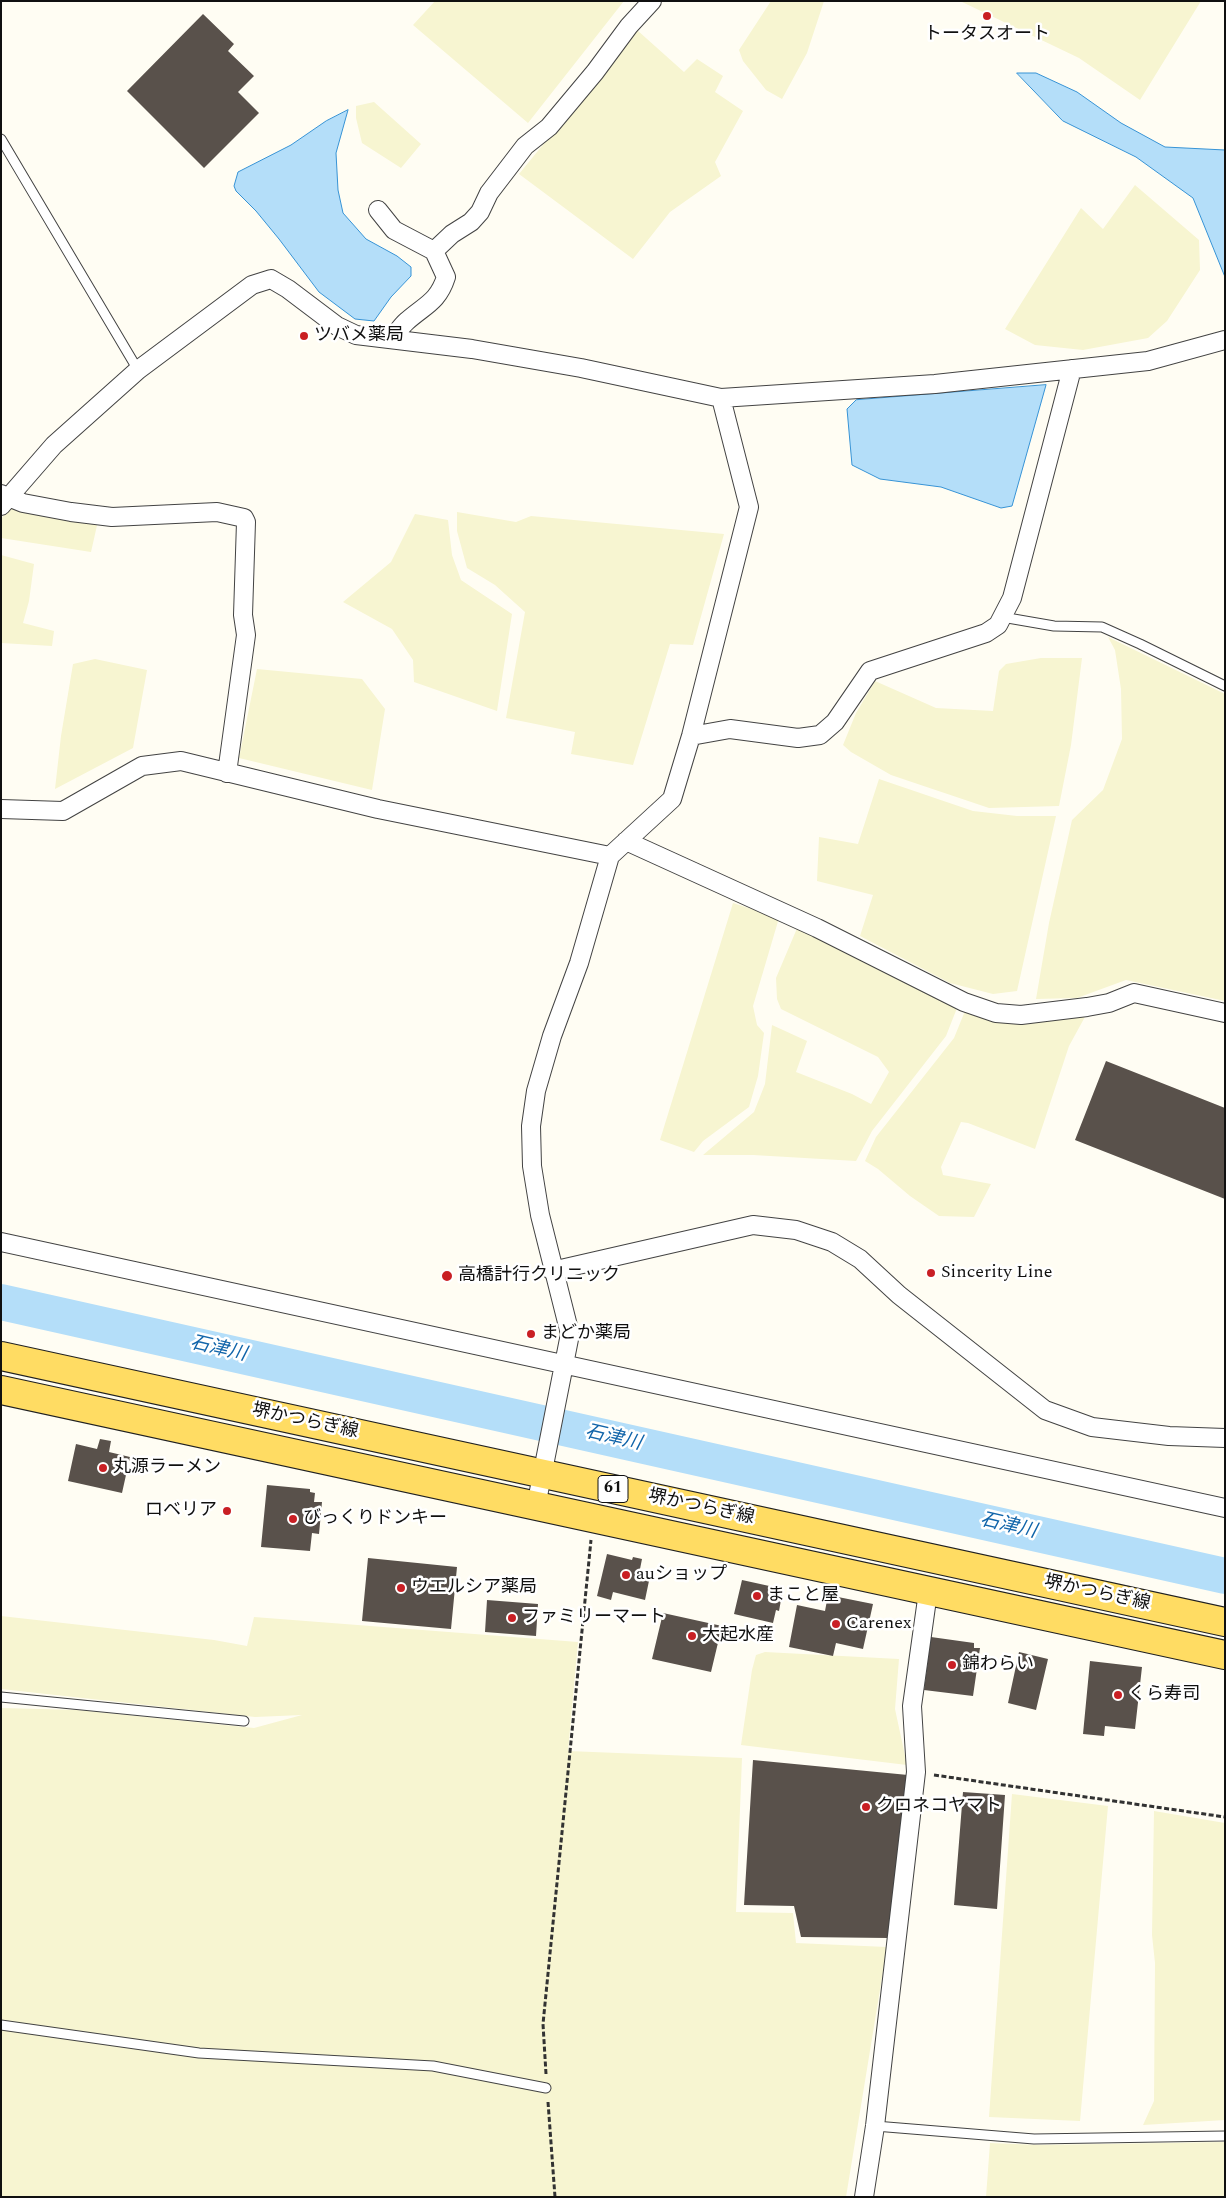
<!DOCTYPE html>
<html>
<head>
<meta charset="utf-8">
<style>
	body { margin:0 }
	#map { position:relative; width:1226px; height:2198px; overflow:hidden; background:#fffdf3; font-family:Spectral,serif }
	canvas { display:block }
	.frame { position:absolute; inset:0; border:2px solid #101010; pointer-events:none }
</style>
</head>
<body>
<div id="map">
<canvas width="1226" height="2198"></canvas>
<div class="frame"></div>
</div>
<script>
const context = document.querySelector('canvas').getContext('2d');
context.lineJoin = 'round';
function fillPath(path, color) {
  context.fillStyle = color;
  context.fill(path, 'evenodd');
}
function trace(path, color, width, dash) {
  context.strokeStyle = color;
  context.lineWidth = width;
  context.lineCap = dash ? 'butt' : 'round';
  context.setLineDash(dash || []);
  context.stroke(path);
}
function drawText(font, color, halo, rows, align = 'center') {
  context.font = font + ' Spectral,"Noto Sans JP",serif';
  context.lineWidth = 5;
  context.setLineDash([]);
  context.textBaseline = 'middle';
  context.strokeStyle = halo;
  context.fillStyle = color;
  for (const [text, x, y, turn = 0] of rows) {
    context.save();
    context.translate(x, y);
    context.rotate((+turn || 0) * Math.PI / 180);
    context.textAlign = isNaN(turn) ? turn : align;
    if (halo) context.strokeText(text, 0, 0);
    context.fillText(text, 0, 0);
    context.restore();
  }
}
const farmland = new Path2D(`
	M435,1H624L528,123L413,25Z
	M771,1H824L807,53L782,99L766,90L743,61L739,50Z
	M960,1H1201L1140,100L1079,58Z
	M637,30L684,72L697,59L723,76L715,92L743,111L715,162L721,176L670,212L633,259L519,174Z
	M374,102L421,144L401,168L362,143L356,118V106Z
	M1135,185L1199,240L1200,270L1167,321L1148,338L1083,350L1035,345L1005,329L1081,208L1103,229Z
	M12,505L98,521L91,552L1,538V519Z
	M457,512L516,522L531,516L724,534L693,645L670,644L633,765L571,754L575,732L506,718L525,612L495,585L467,568L457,531Z
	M415,514L448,520L452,555L461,580L512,614L497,711L414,682L413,660L392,629L343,602L391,562Z
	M1,555L34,564L29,601L23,623L54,631L52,646L1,643Z
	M1108,637L1225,694V1001L1126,980L1077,998L1036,999L1049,923L1072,820L1103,790L1122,739L1121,689L1115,650Z
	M1041,658H1082L1071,745L1059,806L989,808L891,775L851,752L843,745L856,713L875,681L936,708L993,711L999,671L1006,664Z
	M95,659L147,670L133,748L55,789L61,736L73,664Z
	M257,669L362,679L385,709L372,790L239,758Z
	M879,779L973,811L1017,816H1056L1017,991L993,994L950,983L860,936L873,895L817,881L819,837L858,844Z
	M733,903L779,918L753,1006L757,1025L764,1033L758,1076L749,1107L703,1141L694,1152L660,1140Z
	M798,926L957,1008L946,1036L872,1131L856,1161L753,1155H703L754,1112L765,1084L772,1025L807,1041L796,1072L852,1094L871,1104L889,1072L878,1057L781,1009L777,999L776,978Z
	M965,1011L1086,1015L1069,1046L1035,1149L968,1123L961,1122L941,1167L943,1175L991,1184L974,1217L939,1216L910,1196L878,1169L865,1161L876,1137L954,1038Z
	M1,1616L214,1640L247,1646L254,1617L578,1642L568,1751L742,1758L736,1912L793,1913L796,1943L887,1947L846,2197H1V1708L78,1710L254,1728L302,1715L255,1717L1,1689Z
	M765,1652L899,1659L895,1709L907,1765L741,1745L752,1670L756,1655Z
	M1012,1794L1108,1806L1080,2121L989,2117Z
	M1154,1811L1225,1823V2120L1143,2125L1154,2101L1155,1963L1152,1935Z
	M1225,2142V2197H986L990,2143L1039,2145Z`);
const water = new Path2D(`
	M1017,73H1036L1077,92L1121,123L1165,147L1225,150V277L1193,198L1136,157L1063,121Z
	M348,110L336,153L338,190L343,213L366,239L397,256L411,267V276L391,297L374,321L355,319L319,292L279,239L256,211L236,191L234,186L238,172L291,145L326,121Z
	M1046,385L1012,506L1001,508L941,487L880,479L852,465L847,409L856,400Z`);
const river = new Path2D(`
	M1,1302L1225,1576`);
const building = new Path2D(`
	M203,14L234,44L228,51L254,76L238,92L259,113L204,168L127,91Z
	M1106,1061L1225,1108V1199L1075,1140Z
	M100,1439L111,1441L109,1452L130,1457L122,1493L68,1481L76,1444L97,1449Z
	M267,1485L310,1489V1492L315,1493L314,1502H322L319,1534L312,1533L310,1551L261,1547Z
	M607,1554L632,1560L633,1557L642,1559L639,1574L650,1576L645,1600L613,1592L611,1600L597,1596Z
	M368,1558L457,1567L451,1629L362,1621Z
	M742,1580L783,1589L779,1611L776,1610L773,1623L734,1614Z
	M828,1595L873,1604L863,1649L836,1643L833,1656L789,1647L797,1605L825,1611Z
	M487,1600L538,1604L536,1636L485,1632Z
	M663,1613L722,1626L711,1672L652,1659Z
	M931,1637L974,1643V1648H980L973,1696L924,1690Z
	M1019,1652L1048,1659L1036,1710L1008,1703Z
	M1090,1661L1142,1667L1135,1729L1105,1726L1104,1736L1083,1734Z
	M753,1760L908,1775L888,1938L801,1937L794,1906L744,1905Z
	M963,1792L1005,1795L997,1909L954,1905Z`);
const path = new Path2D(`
	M934,1775L1225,1817
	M546,2074L543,2024L591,1540
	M548,2102L555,2197`);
const service = new Path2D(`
	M1,139L138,370
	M1002,617L1054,626L1102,627L1140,644L1225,686
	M1,1697L244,1721
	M1,2025L199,2053L433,2066L546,2088
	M875,2126L1034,2139L1225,2136`);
const minor = new Path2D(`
	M378,210L394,230L434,251L446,277C438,302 425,305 407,321C401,326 397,333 392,339
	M434,251L452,234L471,222L480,212L489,193L525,146L549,127L595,72L629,26L652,1
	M1,494L23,503L71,512L112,517L217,512L244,518L246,522L243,615L246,635L227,773
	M1,506L54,445L138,370L252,285L271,279L288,289L337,326L356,335L472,349L581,368L721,398L935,384L1148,361L1225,340
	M691,736L730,729L798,738L820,735L835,722L870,671L986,633L998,625L1012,598L1072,369
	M1,809L63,811L142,766L181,761L378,809L610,856
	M626,841L817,928L964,1002L996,1013L1021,1015L1087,1007L1109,1003L1134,993L1225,1013
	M1,1242L1225,1508
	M552,1271L753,1225L796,1230L832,1242L860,1259L899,1295L1045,1410L1092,1427L1169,1436L1225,1438
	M536,1506L570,1334L540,1215L532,1166L531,1126L536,1091L552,1036L579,963L610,856L672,799L691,736L749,507L721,398
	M864,2197L875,2126L916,1772L912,1706L928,1592`);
const primary = new Path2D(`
	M1,1356L1225,1622
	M1,1390L1225,1655`);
const markers = [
	[987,16,5,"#c91f24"],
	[304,336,5,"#c91f24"],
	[931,1273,5,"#c91f24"],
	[447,1276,6,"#c91f24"],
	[531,1334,5,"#c91f24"],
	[103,1468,5,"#c91f24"],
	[227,1511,5,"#c91f24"],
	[293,1519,5,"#c91f24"],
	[626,1575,5,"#c91f24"],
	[401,1588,5,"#c91f24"],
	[757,1596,5,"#c91f24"],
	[512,1618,5,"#c91f24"],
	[836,1624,5,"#c91f24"],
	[692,1636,5,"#c91f24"],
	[952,1665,5,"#c91f24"],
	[1118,1695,5,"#c91f24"],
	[866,1807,5,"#c91f24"]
];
const shields = [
	[613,1489,30]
];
const shieldNames = [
	["61",613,1489]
];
const poiNames = [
	["トータスオート",987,35,"center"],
	["ツバメ薬局",314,336],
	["Sincerity Line",941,1273],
	["高橋計行クリニック",458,1276],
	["まどか薬局",541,1334],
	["丸源ラーメン",113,1468],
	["ロベリア",217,1511,"right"],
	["びっくりドンキー",303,1519],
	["auショップ",636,1575],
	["ウエルシア薬局",411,1588],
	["まこと屋",767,1596],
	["ファミリーマート",522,1618],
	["Carenex",846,1624],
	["大起水産",702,1636],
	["錦わらい",962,1665],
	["くら寿司",1128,1695],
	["クロネコヤマト",876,1807]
];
const streetNames = [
	["堺かつらぎ線",305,1422,12],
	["堺かつらぎ線",701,1508,12],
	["堺かつらぎ線",1097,1594,12]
];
const waterNames = [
	["石津川",218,1350,13],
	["石津川",613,1439,13],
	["石津川",1008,1527,13]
];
fillPath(farmland, '#f7f5d1');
fillPath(water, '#b4def9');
trace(water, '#3793d5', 1);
trace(river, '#b4def9', 36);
fillPath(building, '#59514b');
trace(service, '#434343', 11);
trace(minor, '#434343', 20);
trace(primary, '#212121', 30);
trace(path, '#323232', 3, [5, 2.5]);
trace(service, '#fff', 9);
trace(minor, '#fff', 18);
trace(primary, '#ffdc63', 28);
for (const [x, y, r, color] of markers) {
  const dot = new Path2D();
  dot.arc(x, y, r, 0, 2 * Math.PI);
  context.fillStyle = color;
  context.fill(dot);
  trace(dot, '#fff', 2);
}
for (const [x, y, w] of shields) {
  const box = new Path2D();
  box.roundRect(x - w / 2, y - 13.5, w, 27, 4);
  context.fillStyle = '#fff';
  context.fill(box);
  trace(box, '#101010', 1);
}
drawText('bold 16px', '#101010', null, shieldNames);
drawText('18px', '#101010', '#fff', poiNames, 'left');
drawText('18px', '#101010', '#fff', streetNames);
drawText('italic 19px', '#1165aa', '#fff', waterNames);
</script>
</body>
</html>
